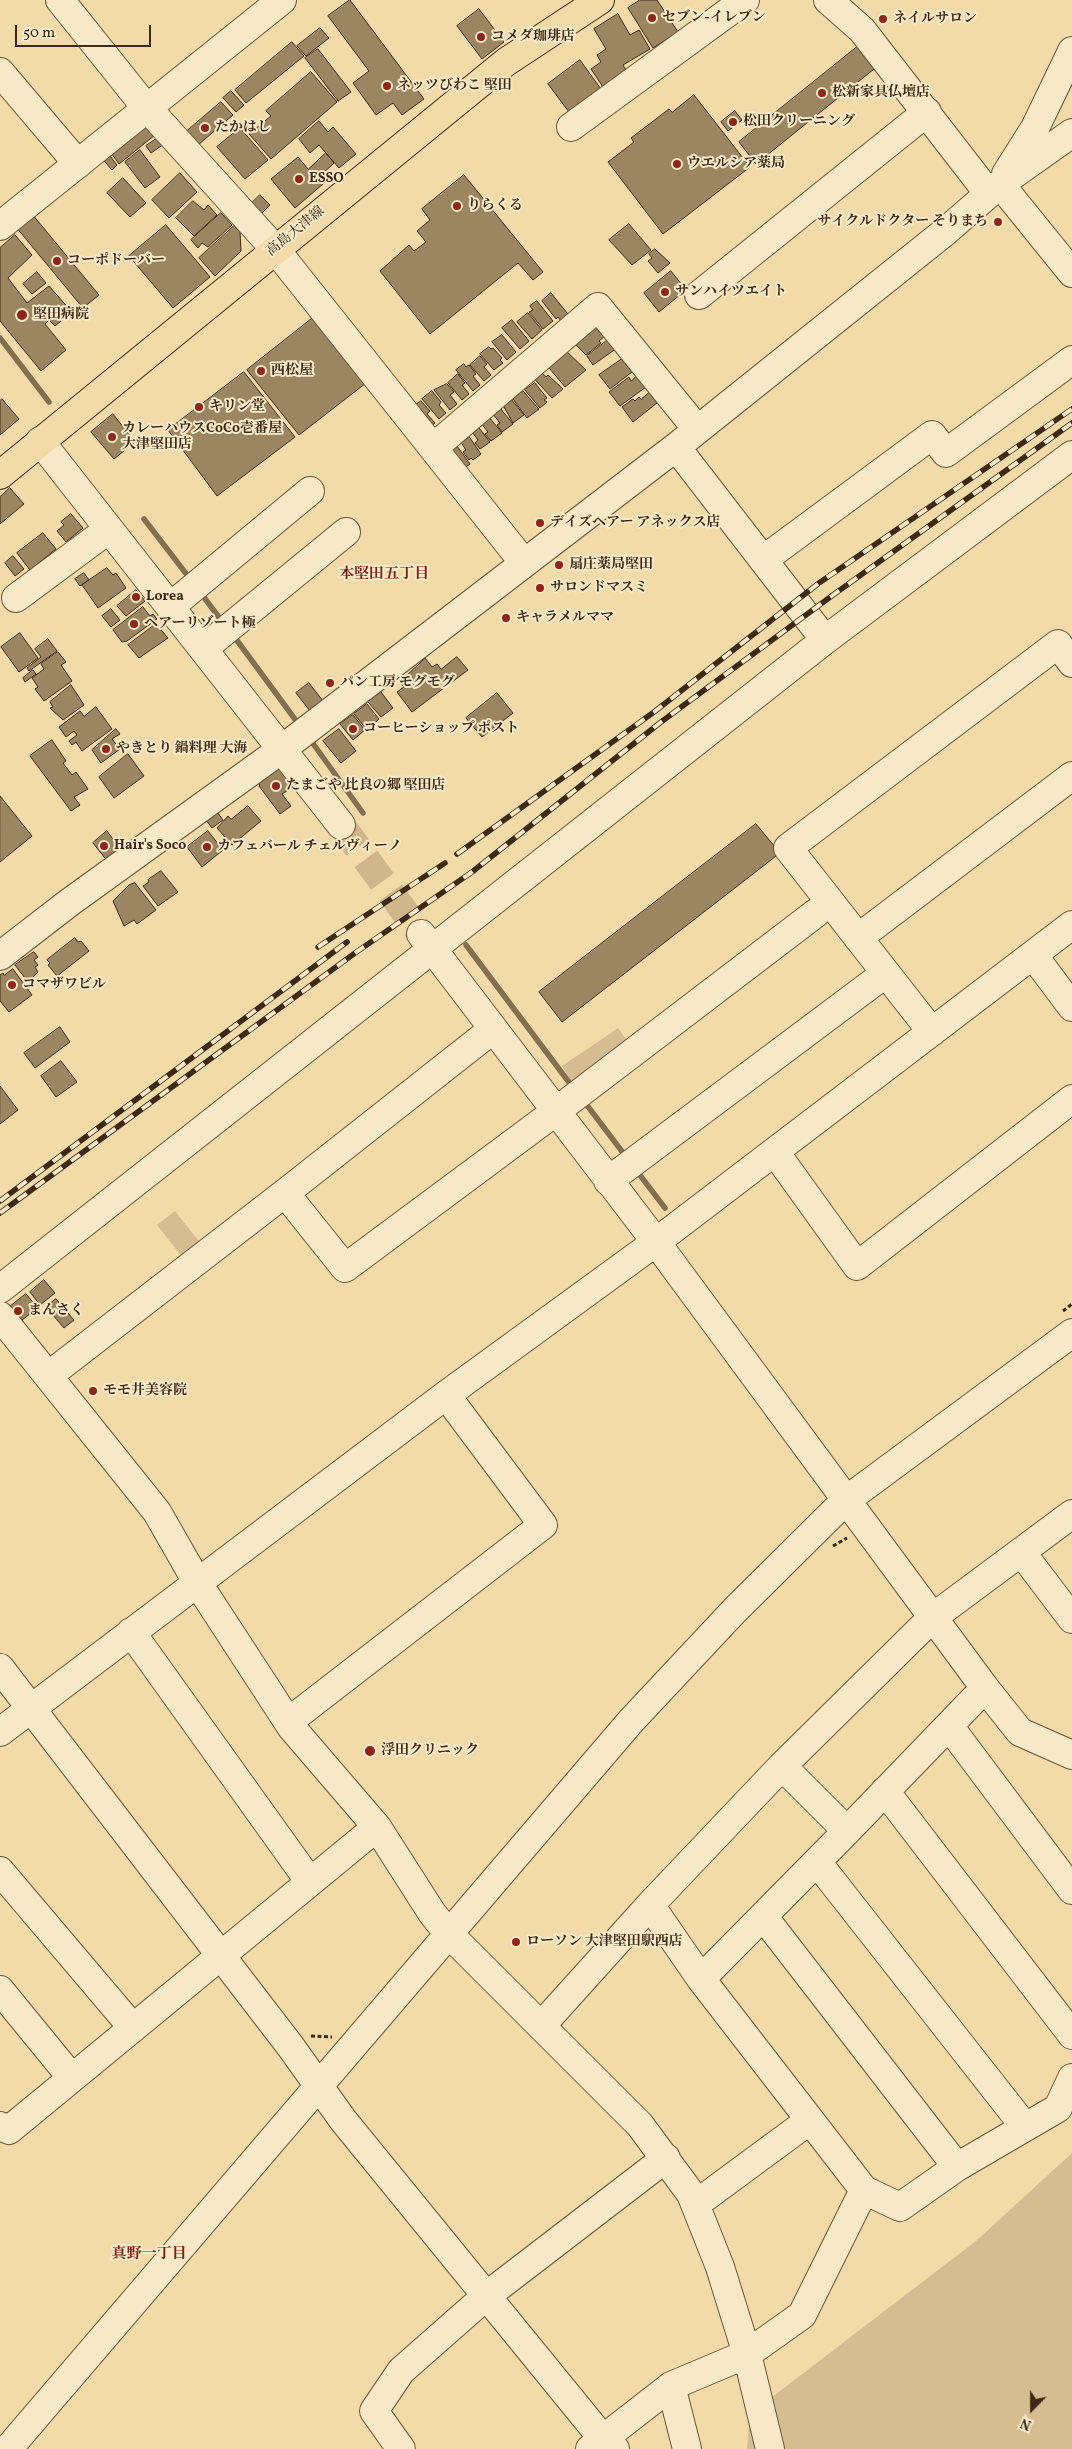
<!DOCTYPE html>
<html>
<head>
<meta charset="utf-8">
<style>
	body { margin:0 }
	#map { position:relative; width:1072px; height:2449px; overflow:hidden; background:#f3dba9; font-family:Vollkorn,serif }
	canvas { display:block }
	.north { position:absolute; left:1007px; top:2384px; width:50px; height:50px; -webkit-text-stroke:4px #f7e8c7; paint-order:stroke; rotate:202deg; font-size:14px; font-weight:700; line-height:20px; text-align:center; color:#3d2915 }
	.north::after { content:''; display:block; margin:auto; width:18px; height:22px; background:#3d2915; clip-path:polygon(50% 0,100% 100%,50% 72%,0 100%) }
	.scale { position:absolute; left:15px; top:25px; width:136px; height:22px; box-sizing:border-box; border:2px solid #3d2915; border-top:0; padding-left:6px; font-size:15px; line-height:18px; white-space:nowrap; color:#3d2915; -webkit-text-stroke:4px #f7e8c7; paint-order:stroke }
</style>
</head>
<body>
<div id="map">
<canvas width="1072" height="2449"></canvas>
<div class="north">N</div>
<div class="scale">50 m</div>
</div>
<script>
const context = document.querySelector('canvas').getContext('2d');
context.lineJoin = 'round';
function fillPath(path, color) {
  context.fillStyle = color;
  context.fill(path, 'evenodd');
}
function trace(path, color, width, dash) {
  context.strokeStyle = color;
  context.lineWidth = width;
  context.lineCap = dash ? 'butt' : 'round';
  context.setLineDash(dash || []);
  context.stroke(path);
}
function drawText(font, color, halo, rows, align = 'center') {
  context.font = font + ' Vollkorn,"Noto Serif JP",serif';
  context.lineWidth = 4;
  context.setLineDash([]);
  context.textBaseline = 'middle';
  context.strokeStyle = halo;
  context.fillStyle = color;
  for (const [text, x, y, turn = 0] of rows) {
    context.save();
    context.translate(x, y);
    context.rotate((+turn || 0) * Math.PI / 180);
    context.textAlign = isNaN(turn) ? turn : align;
    if (halo) context.strokeText(text, 0, 0);
    context.fillText(text, 0, 0);
    context.restore();
  }
}
const green = new Path2D(`
	M618,1028L629,1043L573,1084L562,1066Z
	M175,1211L201,1244L183,1258L157,1225Z
	M1072,2153V2449H747L749,2424L763,2404L976,2241Z`);
const stream = new Path2D(`
	M0,338L49,402
	M144,519L191,580
	M200,592L224,624
	M233,635L300,726
	M309,738L363,813
	M466,945L574,1089
	M583,1100L627,1158
	M636,1170L665,1208`);
const building = new Path2D(`
	M350,0L424,99L402,115L393,103L376,115L353,83L369,71L328,16Z
	M640,0H657L678,32L653,48L628,8Z
	M479,9L504,42L482,59L457,26Z
	M618,14L630,35L639,30L650,49L623,65L627,72L603,87L591,69L601,62L597,55L606,49L594,29Z
	M320,28L329,38L306,56L297,46Z
	M292,42L304,56L246,103L235,90Z
	M862,43L879,65L756,164L739,142Z
	M318,49L351,92L338,101L305,58Z
	M580,60L601,89L569,112L548,84Z
	M311,72L337,102L271,159L249,134L271,116L266,111Z
	M231,91L244,105L236,112L223,98Z
	M694,95L750,167L663,234L608,162L634,142L631,138L669,109L672,112Z
	M221,102L233,115L198,145L186,132Z
	M735,111L742,120L728,131L721,122Z
	M319,121L328,132L333,127L356,154L339,168L319,145L310,153L299,139Z
	M145,122L155,135L119,164L109,150Z
	M240,128L268,160L245,179L217,147Z
	M159,137L164,144L151,153L146,146Z
	M140,150L160,177L145,188L125,162Z
	M106,151L117,165L112,170L100,156Z
	M326,153L334,163L319,177L323,184L295,208L271,179L298,157L308,169Z
	M180,173L197,192L169,218L152,200Z
	M464,175L543,272L533,280L518,263L430,334L380,271L409,245L414,251L426,242L417,231L430,220L422,209Z
	M123,178L146,203L130,217L107,193Z
	M260,195L270,205L261,214L251,204Z
	M193,201L204,210L208,205L217,215L194,236L176,218Z
	M221,213L232,225L208,247L202,243L198,248L191,240Z
	M32,214L99,295L83,308L16,227Z
	M629,224L651,250L632,265L609,240Z
	M166,225L210,277L173,308L129,256Z
	M234,226L240,232L241,251L215,276L199,258Z
	M15,235L32,255L8,278L27,303L49,286L72,312L55,326L49,320L45,324L66,350L41,371L0,321V248Z
	M655,249L670,263L658,273L648,261L652,258L649,254Z
	M671,271L686,290L659,312L644,293Z
	M37,272L46,283L32,294L23,284Z
	M551,293L572,319L564,325L558,317L556,319L542,301Z
	M537,301L553,321L543,329L529,312L533,310L530,306Z
	M528,313L542,330L532,339L517,322Z
	M314,317L366,383L299,435L247,370Z
	M512,320L529,341L520,349L502,328Z
	M595,325L606,335L599,341L601,343L586,355L571,340Z
	M502,335L516,352L507,360L492,342Z
	M609,339L617,348L593,365L587,356Z
	M489,347L491,349L493,348L502,358L500,360L503,363L494,370L480,354Z
	M564,349L586,370L565,387L545,363Z
	M480,356L487,364L484,367L491,375L484,381L470,365Z
	M622,359L632,372L610,389L599,375Z
	M464,364L466,367L469,365L476,374L473,376L480,385L473,391L456,370Z
	M537,367L546,377L548,375L563,389L552,398L530,374Z
	M244,372L295,437L217,496L168,430Z
	M458,374L465,383L462,385L469,394L462,400L448,383Z
	M637,376L646,387L620,406L609,392L629,377L631,381Z
	M535,383L547,398L544,400L547,402L540,408L525,390Z
	M447,384L454,392L450,395L457,404L450,410L434,390Z
	M432,391L441,402L439,405L446,413L439,419L422,399Z
	M523,391L539,409L527,418L513,399Z
	M649,393L658,400L657,403L633,422L622,407L633,399L635,401L639,397L641,399Z
	M2,399L19,419L0,435V401Z
	M511,399L524,415L513,423L503,405Z
	M421,401L430,411L427,414L435,423L428,428L412,408Z
	M500,408L513,424L502,432L497,425L500,423L493,414Z
	M113,414L135,442L114,459L91,432Z
	M489,417L502,433L491,441L485,434L488,432L481,423Z
	M476,424L490,442L480,449L475,443L478,440L470,429Z
	M468,435L481,454L473,460L471,458L469,460L463,452L466,450L460,441Z
	M454,442L470,464L460,471L448,447Z
	M10,488L24,504L0,524V497Z
	M71,514L83,528L66,542L57,531L64,525L61,522Z
	M43,533L56,549L30,570L17,553Z
	M13,556L24,569L15,576L5,563Z
	M107,568L113,575L116,573L126,588L98,608L82,585Z
	M84,573L89,580L80,586L75,579Z
	M136,590L145,601L126,616L117,606Z
	M143,607L150,616L153,614L157,619L127,641L122,642L113,630Z
	M111,609L120,620L111,627L102,616Z
	M156,624L168,638L139,658L128,645Z
	M20,633L38,658L19,672L1,647Z
	M48,639L57,651L29,671L27,668L41,657L35,649Z
	M58,652L66,662L61,665L72,681L44,701L35,689L38,687L32,678L44,669L41,664Z
	M457,657L468,670L412,712L397,692L404,687L400,682L425,658L432,667L437,664L441,669Z
	M33,670L36,674L25,682L23,678Z
	M309,683L323,701L310,711L296,693Z
	M71,685L84,705L63,720L50,708L53,707L50,702Z
	M381,692L393,708L381,717L368,702Z
	M497,693L513,713L482,737L466,718Z
	M367,704L379,719L367,730L354,714Z
	M96,707L112,729L82,751L76,742L72,745L69,741L77,735L74,731L66,737L59,727L80,711L84,716Z
	M353,715L365,730L353,740L340,724Z
	M116,729L120,734L112,739L120,749L101,763L92,750Z
	M339,729L356,751L341,763L323,741Z
	M52,740L66,761L63,763L72,775L76,772L88,789L74,797L80,805L71,811L30,756Z
	M128,754L144,776L114,798L99,777Z
	M278,767L293,787L282,794L291,806L280,814L259,786L260,785L258,782Z
	M0,796L32,836L0,862Z
	M248,806L261,821L232,845L217,828L228,816L231,819Z
	M217,812L223,820L212,828L206,820Z
	M756,824L780,853L562,1022L539,992Z
	M107,831L118,846L117,855L108,862L93,843Z
	M208,831L223,850L202,867L187,847Z
	M161,871L178,892L158,906L143,886L149,882L148,880Z
	M135,883L156,910L137,924L134,920L124,926L113,901L129,885Z
	M75,938L78,942L81,941L89,951L57,976L48,965L50,963L47,960Z
	M34,952L38,957L34,960L38,965L35,967L38,972L28,982L15,965Z
	M13,969L32,995L9,1012L0,1001V975L3,973L4,975Z
	M60,1027L70,1042L35,1068L24,1053Z
	M61,1061L77,1082L56,1097L41,1076Z
	M0,1086L18,1110L0,1124Z
	M44,1280L55,1293L40,1305L30,1292Z
	M26,1294L38,1308L18,1323L7,1309Z
	M56,1299L74,1320L64,1328L46,1307Z`);
const minorTunnel = new Path2D(`
	M341,825L421,934`);
const path = new Path2D(`
	M1063,1311L1072,1304
	M833,1546L847,1538
	M311,2036L332,2037`);
const minor = new Path2D(`
	M60,0L140,100L275,249L433,448L598,307L697,429
	M828,0L862,30L989,194
	M0,72L78,164
	M571,127L745,0
	M1006,174L1035,128L1072,51
	M1000,184L1072,273
	M0,226L282,0
	M699,295L927,112
	M40,441L341,825
	M676,447L825,640
	M433,448L524,563
	M763,560L932,435L946,453L1072,360
	M16,598L109,529
	M170,607L310,491
	M203,649L346,532
	M421,934L656,1242L985,1688L1020,1732L1072,1755
	M858,938L1072,776
	M1033,955L1072,1007
	M0,956L70,902L282,749L676,447L946,231L1000,184L1072,133
	M932,1032L788,848L1058,644L1072,663
	M775,1152L857,1266L1072,1099
	M608,1181L886,973
	M285,1193L345,1268L555,1112L816,913
	M0,1289L825,640L1072,455
	M0,1316L157,1512L197,1582L292,1728L377,1827L432,1913L448,1933L640,2125L691,2194L720,2267L747,2354L770,2449
	M48,1376L285,1193L492,1030
	M1022,1553L1072,1619
	M131,1632L310,1882
	M0,1668L291,2047L343,2120L603,2439L615,2449
	M288,1722L543,1525L446,1395
	M949,1726L1072,1890
	M0,1732L446,1395L656,1242L1072,925
	M782,1766L847,1831
	M885,1791L1072,2035
	M817,1862L1025,2127
	M0,1871L133,2028
	M650,1905L701,1979L864,2190L900,2207L957,2167L1058,2108L1072,2078
	M763,1916L957,2167
	M701,1979L847,1831L985,1688
	M0,1990L72,2078
	M541,2026L650,1905L782,1766L932,1618L1072,1514
	M0,2126L9,2130L377,1827
	M696,2204L810,2120
	M671,2386L687,2449
	M8,2449L631,1721L735,1610L845,1501L1072,1333
	M401,2449L374,2411L401,2371L485,2297L666,2158
	M590,2449L671,2386L747,2354L802,2315L864,2190`);
const major = new Path2D(`
	M0,475L506,62L600,0`);
const rail = new Path2D(`
	M457,854L654,712L819,583L1072,409
	M318,947L445,863
	M0,1201L347,942
	M0,1213L355,953L472,872L661,722L833,595L1072,423`);
const markers = [
	[652,18,5,"#8f2418"],
	[883,19,5,"#8f2418"],
	[481,37,5,"#8f2418"],
	[387,86,5,"#8f2418"],
	[822,93,5,"#8f2418"],
	[733,122,5,"#8f2418"],
	[205,128,5,"#8f2418"],
	[677,164,5,"#8f2418"],
	[299,179,5,"#8f2418"],
	[457,206,5,"#8f2418"],
	[998,222,5,"#8f2418"],
	[57,261,5,"#8f2418"],
	[665,292,5,"#8f2418"],
	[22,315,6,"#8f2418"],
	[261,371,5,"#8f2418"],
	[199,407,5,"#8f2418"],
	[112,437,5,"#8f2418"],
	[540,523,5,"#8f2418"],
	[559,565,5,"#8f2418"],
	[540,588,5,"#8f2418"],
	[136,597,5,"#8f2418"],
	[506,618,5,"#8f2418"],
	[134,624,5,"#8f2418"],
	[330,683,5,"#8f2418"],
	[353,729,5,"#8f2418"],
	[106,749,5,"#8f2418"],
	[276,786,5,"#8f2418"],
	[104,846,5,"#8f2418"],
	[207,847,5,"#8f2418"],
	[12,985,5,"#8f2418"],
	[18,1311,5,"#8f2418"],
	[93,1391,5,"#8f2418"],
	[370,1751,6,"#8f2418"],
	[516,1942,5,"#8f2418"]
];
const poiNames = [
	["セブン-イレブン",662,18],
	["ネイルサロン",893,19],
	["コメダ珈琲店",491,37],
	["ネッツびわこ 堅田",397,86],
	["松新家具仏壇店",832,93],
	["松田クリーニング",743,122],
	["たかはし",215,128],
	["ウエルシア薬局",687,164],
	["ESSO",309,179],
	["りらくる",467,206],
	["サイクルドクター そりまち",988,222,"right"],
	["コーポドーバー",67,261],
	["サンハイツエイト",675,292],
	["堅田病院",33,315],
	["西松屋",271,371],
	["キリン堂",209,407],
	["カレーハウスCoCo壱番屋",122,429],
	["大津堅田店",122,445],
	["デイズヘアー アネックス店",550,523],
	["扇庄薬局堅田",569,565],
	["サロンドマスミ",550,588],
	["Lorea",146,597],
	["キャラメルママ",516,618],
	["ヘアーリゾート極",144,624],
	["パン工房 モグモグ",340,683],
	["コーヒーショップ ポスト",363,729],
	["やきとり 鍋料理 大海",116,749],
	["たまごや 比良の郷 堅田店",286,786],
	["Hair's Soco",114,846],
	["カフェバール チェルヴィーノ",217,847],
	["コマザワビル",22,985],
	["まんさく",28,1311],
	["モモ井美容院",103,1391],
	["浮田クリニック",381,1751],
	["ローソン 大津堅田駅西店",526,1942]
];
const streetNames = [
	["高島大津線",296,232,-39]
];
const neighbourhoodNames = [
	["本堅田五丁目",384,575],
	["真野一丁目",149,2255]
];
fillPath(green, '#d4bd90');
trace(stream, '#856f50', 5.5);
fillPath(building, '#9c8662');
trace(building, '#3d2915', 1);
trace(minorTunnel, '#cfb78b', 28, [28, 14]);
trace(minor, '#6a563a', 30);
trace(major, '#3d2915', 30);
trace(path, '#3d2915', 3, [4, 2.5]);
trace(minor, '#f7e8c7', 28);
trace(major, '#f3dba9', 28);
trace(rail, '#3d2915', 5.5);
trace(rail, '#f7e8c7', 4, [11]);
for (const [x, y, r, color] of markers) {
  const dot = new Path2D();
  dot.arc(x, y, r, 0, 2 * Math.PI);
  context.fillStyle = color;
  context.fill(dot);
  trace(dot, '#f7e8c7', 2);
}
drawText('bold 14px', '#3d2915', '#f7e8c7', poiNames, 'left');
drawText('14px', '#3d2915', '#f7e8c7', streetNames);
drawText('bold 15px', '#7a1f14', '#f7e8c7', neighbourhoodNames);
</script>
</body>
</html>
